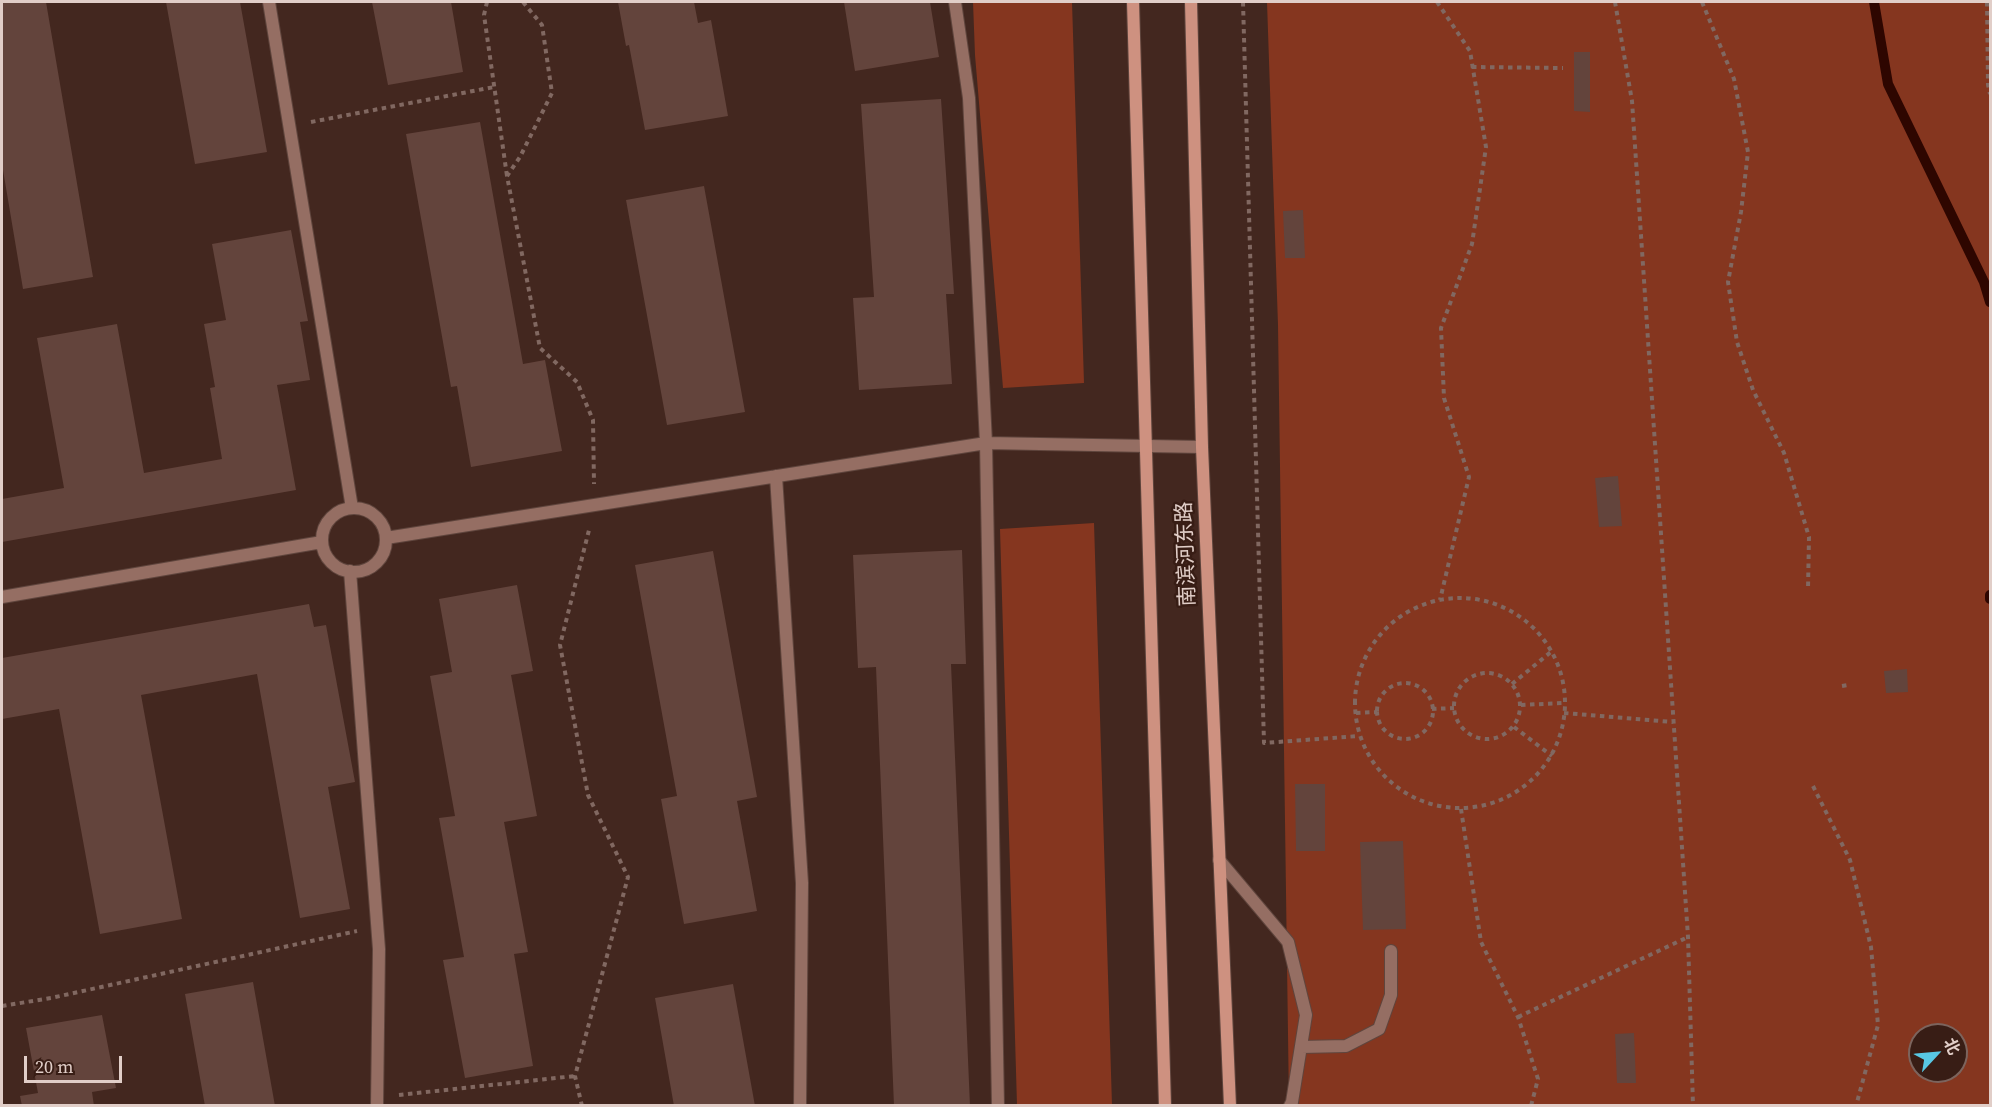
<!DOCTYPE html>
<html>
<head>
<meta charset="utf-8">
<style>
	body { margin:0 }
	#map { position:relative; width:1992px; height:1107px; overflow:hidden; background:#43271f; font-family:"Source Serif 4","Noto Sans SC",serif }
	canvas { display:block }
	.frame { position:absolute; inset:0; border:3px solid #e1cec8; pointer-events:none }
	.north { position:absolute; left:1908px; top:1023px; width:60px; height:60px; box-sizing:border-box; background:#381d15; border:2px solid #7c645d; border-radius:50%; rotate:64deg; font-size:16px; font-weight:700; line-height:24px; text-align:center; color:#e1cec8 }
	.north::after { content:''; display:block; margin:auto; width:21px; height:27px; background:#58c8e4; clip-path:polygon(50% 0,100% 100%,50% 72%,0 100%) }
	.scale { position:absolute; left:24px; top:1056px; width:98px; height:27px; box-sizing:border-box; border:3px solid #e1cec8; border-top:0; padding-left:8px; font-size:18px; line-height:21px; white-space:nowrap; color:#e1cec8; -webkit-text-stroke:4px #381d15; paint-order:stroke }
</style>
</head>
<body>
<div id="map">
<canvas width="1992" height="1107"></canvas>
<div class="frame"></div>
<div class="north">北</div>
<div class="scale">20 m</div>
</div>
<script>
const context = document.querySelector('canvas').getContext('2d');
context.lineJoin = 'round';
function fillPath(path, color) {
  context.fillStyle = color;
  context.fill(path, 'evenodd');
}
function trace(path, color, width, dash) {
  context.strokeStyle = color;
  context.lineWidth = width;
  context.lineCap = dash ? 'butt' : 'round';
  context.setLineDash(dash || []);
  context.stroke(path);
}
function drawText(font, color, halo, rows, align = 'center') {
  context.font = font + ' "Source Serif 4","Noto Sans SC",serif';
  context.lineWidth = 5;
  context.setLineDash([]);
  context.textBaseline = 'middle';
  context.strokeStyle = halo;
  context.fillStyle = color;
  for (const [text, x, y, turn = 0] of rows) {
    context.save();
    context.translate(x, y);
    context.rotate((+turn || 0) * Math.PI / 180);
    context.textAlign = isNaN(turn) ? turn : align;
    if (halo) context.strokeText(text, 0, 0);
    context.fillText(text, 0, 0);
    context.restore();
  }
}
const green = new Path2D(`
	M973,2H1072L1084,383L1003,388L975,55Z
	M1267,2H1990V1105H1289L1278,325ZM1920,1035H1956V1071H1920Z
	M1094,523L1112,1105H1017L1000,529Z`);
const stream = new Path2D(`
	M1874,2L1888,84L1984,282L1990,302
	M1990,595V599`);
const building = new Path2D(`
	M2,2H46L93,277L23,289L2,164Z
	M166,2H240L267,152L195,164Z
	M372,2H451L463,72L388,85Z
	M618,2H694L698,23L711,20L728,116L645,130L629,45L626,46Z
	M844,2H930L939,57L855,71Z
	M1574,52H1590V112L1574,111Z
	M941,99L954,294H946L952,384L859,390L853,298L874,297L861,104Z
	M480,122L523,364L545,360L562,451L471,467L457,386L451,387L406,134Z
	M704,186L745,412L667,425L626,200Z
	M1303,210L1305,258H1285L1283,211Z
	M291,230L308,321L300,322L310,380L277,385L296,490L2,542V499L64,488L37,338L117,324L144,473L222,459L210,388L215,387L204,324L226,320L212,244Z
	M1618,476L1622,526L1599,527L1595,478Z
	M962,550L966,664H951L970,1106H894L876,667L858,668L853,555Z
	M713,551L757,797L737,801L757,911L684,924L661,799L677,796L635,565Z
	M517,585L533,671L511,675L537,816L504,822L528,952L514,954L533,1066L465,1078L443,960L464,957L439,818L455,816L430,676L452,672L439,599Z
	M309,604L314,627L326,625L355,782L328,787L350,909L300,918L257,674L141,695L182,919L100,934L59,709L2,719V658Z
	M1907,669L1908,692L1886,693L1884,671Z
	M1295,784H1325V851H1296Z
	M1403,841L1406,929L1363,930L1360,842Z
	M253,982L275,1106H205L185,994Z
	M733,984L755,1106H674L655,998Z
	M102,1015L116,1088L92,1092L94,1106H22L20,1096L38,1093L26,1028Z
	M1634,1033L1636,1083H1617L1615,1034Z`);
const path = new Path2D(`
	M487,2L484,15L507,176
	M523,2L542,25L552,93L520,157L507,176L540,348L577,382L593,420L594,484
	M1243,2L1264,743L1359,736
	M1437,2L1470,51L1486,147L1472,244L1441,328L1444,398L1469,477L1440,600
	M1615,2L1632,101L1688,937L1693,1106
	M1702,2L1734,79L1748,152L1741,212L1728,282L1737,342L1753,390L1784,453L1809,537L1808,589
	M1987,2L1988,85L1990,94
	M1472,67L1563,68
	M311,122L494,87
	M1355 703a105 105 0 1 1 210 0a105 105 0 1 1-210 0Z
	M1454 706a33 33 0 1 1 66 0a33 33 0 1 1-66 0Z
	M1377 711a28 28 0 1 1 56 0a28 28 0 1 1-56 0Z
	M1512,684L1552,651
	M1842,686L1848,685
	M1521,705L1564,703
	M1432,709L1454,708
	M1356,713L1377,712
	M1564,713L1673,722
	M1514,727L1552,756
	M1813,786L1850,860L1871,947L1878,1025L1856,1106
	M1461,809L1481,942L1518,1017L1538,1079L1531,1106
	M2,1006L51,998L357,931
	M1518,1017L1688,937
	M399,1095L575,1076
	M582,1106L575,1076L628,877L588,795L560,645L589,530`);
const lane = new Path2D(`
	M1219,860L1288,942L1306,1015L1292,1102L1290,1106
	M1301,1047L1346,1046L1379,1029L1391,995V951`);
const street = new Path2D(`
	M269,2L352,508
	M955,2L969,98L986,443L998,1106
	M776,476L802,883L800,1106
	M322 540a32 32 0 1 1 64 0a32 32 0 1 1-64 0Z
	M386,538L986,443L1202,447
	M350,571L379,949L377,1106
	M2,597L322,542`);
const secondary = new Path2D(`
	M1133,2L1165,1106
	M1191,2L1202,447L1230,1106`);
const streetNames = [
	["南滨河东路",1187,554,-92]
];
fillPath(green, '#85361f');
trace(stream, '#2e0600', 10);
fillPath(building, '#63443c');
trace(lane, '#5f453d', 14);
trace(street, '#5f453d', 14);
trace(secondary, '#5f453d', 14);
trace(path, '#816861', 4, [4.5, 4.5]);
trace(lane, '#956e63', 12);
trace(street, '#956e63', 12);
trace(secondary, '#ce9180', 12);
drawText('21px', '#e1cec8', '#381d15', streetNames);
</script>
</body>
</html>
